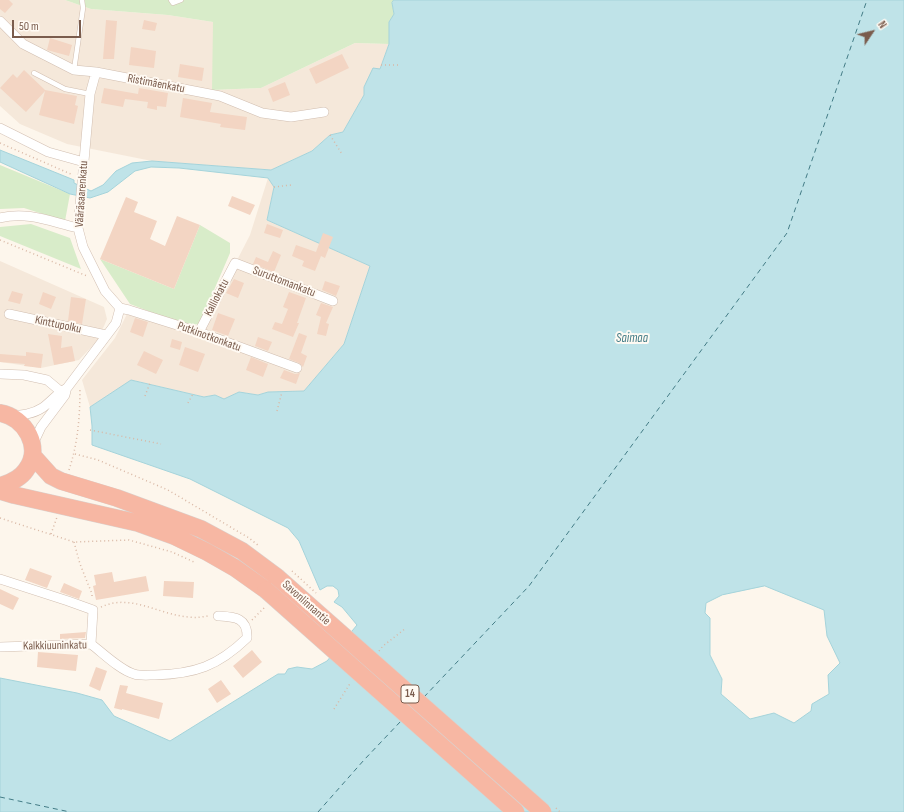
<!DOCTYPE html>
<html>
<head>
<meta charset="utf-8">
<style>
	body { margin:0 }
	#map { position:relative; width:904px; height:812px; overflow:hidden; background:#fdf6ec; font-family:"Sofia Sans Condensed",sans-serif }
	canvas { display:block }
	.north { position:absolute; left:852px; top:12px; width:40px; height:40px; -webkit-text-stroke:3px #fffaf3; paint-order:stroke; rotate:55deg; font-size:11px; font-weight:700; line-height:16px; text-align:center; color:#7a5c4d }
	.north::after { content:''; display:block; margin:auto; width:14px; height:18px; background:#7a5c4d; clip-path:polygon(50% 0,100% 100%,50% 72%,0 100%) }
	.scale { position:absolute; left:12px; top:20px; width:69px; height:18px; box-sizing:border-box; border:2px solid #7a5c4d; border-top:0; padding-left:5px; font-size:12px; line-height:14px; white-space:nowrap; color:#7a5c4d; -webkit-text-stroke:3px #fffaf3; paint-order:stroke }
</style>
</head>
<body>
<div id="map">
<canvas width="904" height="812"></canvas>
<div class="north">N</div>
<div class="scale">50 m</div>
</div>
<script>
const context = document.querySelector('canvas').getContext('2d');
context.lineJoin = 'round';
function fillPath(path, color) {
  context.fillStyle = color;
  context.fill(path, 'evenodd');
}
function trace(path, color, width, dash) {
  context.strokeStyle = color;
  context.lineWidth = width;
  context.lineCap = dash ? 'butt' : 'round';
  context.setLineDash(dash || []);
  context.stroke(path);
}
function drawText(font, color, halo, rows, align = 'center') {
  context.font = font + ' "Sofia Sans Condensed",sans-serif';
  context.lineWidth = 4;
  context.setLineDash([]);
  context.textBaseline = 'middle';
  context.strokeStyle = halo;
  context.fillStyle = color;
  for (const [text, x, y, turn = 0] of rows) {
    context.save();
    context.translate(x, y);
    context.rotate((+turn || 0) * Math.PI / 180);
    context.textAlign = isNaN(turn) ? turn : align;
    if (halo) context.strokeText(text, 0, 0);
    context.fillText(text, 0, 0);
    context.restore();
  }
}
const residential = new Path2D(`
	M0,0H65L91,9L168,15L213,22V90L261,88L355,43L389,44L380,69L364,87V95L343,132L330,135L312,151L271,170L152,161L67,144L20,124L0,106Z
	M268,178L274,187L267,220L370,266L344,344L304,391L268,392L258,395L239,392L224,400L215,395L204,397L132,380L90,407L82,380L115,338L129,310L200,332L250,235Z
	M0,261L104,307L107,319L98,340L79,360L41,368L0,362Z`);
const green = new Path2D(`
	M65,0H394L392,3L394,14L389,22V44L355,43L261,88L212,90L213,22L168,15L91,9Z
	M0,165L70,194L65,221L24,208L0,209Z
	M31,224L70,238L81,269L0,236V227Z
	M200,225L230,243V253L202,318L198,324L187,326L130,304L100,259L174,289Z`);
const water = new Path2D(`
	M394,0H904V812H0V678L77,693L102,700L114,716L170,741L278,674H285L288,669L297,667L312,669L327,661L357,625L342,607L334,602L339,596L338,590L333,586H327L320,590L299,541L288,528L190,479L92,445V426L90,407L131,380L204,397L215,395L224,399L239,392L258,395L268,392L304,391L344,344L370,266L267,220L274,187L268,178L179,168L151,167L135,171L108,192L90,198L70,194L0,162V150L74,180V183L91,191L103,185L116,171L132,163L152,161L271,170L312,151L330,135L343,132L364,95V87L373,68L380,69L389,44V22L394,14L392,3ZM765,586L824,610L827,636L840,663L828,675L829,694L812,704L811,711L794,723L774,713L750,719L721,694L722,679L710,655V618L705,613L706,603L722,595Z`);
const ferry = new Path2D(`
	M424,697L529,586L787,233L867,0
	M0,797L70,812
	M318,812L364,760L401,721`);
const building = new Path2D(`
	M0,0H9L13,4L5,13L0,9Z
	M106,20L117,21L114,59H103Z
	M144,20L157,23L155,31L142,29Z
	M50,38L72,45L69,56L47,50Z
	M131,47L156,51L154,68L129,65Z
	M342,54L349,68L316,84L309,69Z
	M180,64L204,68L202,81L178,77Z
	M24,70L45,90L77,96L75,105L78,106L74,124L39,115L45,91L26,112L0,88L13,74L17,78Z
	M285,82L290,95L273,102L268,89Z
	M104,88L138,94L139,88L168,93L166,107L157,106V110L147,108L148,102L125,99L123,107L101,103Z
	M183,98L212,103L210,112L247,117L245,130L220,127L221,124L180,117Z
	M232,196L255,205L250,215L228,206Z
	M126,197L138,202L134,212L157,221L150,239L165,246L177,216L200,225L174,289L100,259Z
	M267,224L283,230L280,238L264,233Z
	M323,233L333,237L325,258L321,256L315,271L302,266L304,261L292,256L296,245L316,252Z
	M273,251L281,255L274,272L253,264L256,257L268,262Z
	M234,279L244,283L238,298L226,293Z
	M325,281L340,286L336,296L322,290Z
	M12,291L23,294L20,304L8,301Z
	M43,292L56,297L51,309L39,304Z
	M289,292L306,298L297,323H299L293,337L272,329L275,322L282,324L288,309L283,307Z
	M71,297L86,299L82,324L68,321Z
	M321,303L333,307L326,323L329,324L326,336L317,334L321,317L316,315Z
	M218,313L235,319L228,336L212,330Z
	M135,318L148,322L143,337L130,332Z
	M299,333L307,336L301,353L307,356L303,367L299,363L289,359Z
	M48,334L62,336L61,348L72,346L75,361L54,365Z
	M258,337L272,342L268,351L255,346Z
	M172,339L182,342L180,350L170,347Z
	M185,347L205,354L198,372L179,365Z
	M144,351L163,360L156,374L137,365Z
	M26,352L43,354L41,368L24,366L25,364L0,362V354L26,356Z
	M251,357L268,364L263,377L246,370Z
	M284,370L295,374L300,373L296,384L280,378Z
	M30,568L52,576L47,588L25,580Z
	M112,572L114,582L146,576L149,591L96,600L93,586L96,585L94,575Z
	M164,581L194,582L193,598L163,596Z
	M64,583L82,591L79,599L60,592Z
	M0,589L19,598L13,610L0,604Z
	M86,632L85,638L60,639V634Z
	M252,650L262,662L243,678L233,666Z
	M38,652L78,655L76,671L37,667Z
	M96,667L107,671L100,691L89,686Z
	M221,680L231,694L217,703L208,689Z
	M120,685L128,686L126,693L163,703L159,719L122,709V710L114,708Z`);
const path = new Path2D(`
	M381,65H398
	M330,135L342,154
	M0,143L73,175
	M274,187L291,185
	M0,240L87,276
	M145,396L150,383
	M188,403L193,394
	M277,411L282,392
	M90,430L161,444
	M75,454L98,460L168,490L249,538L259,546
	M69,470C78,443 80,416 80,387
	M0,518L74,542L129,540L172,552L194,562
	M51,534L57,517
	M74,542L80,564L92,594V599
	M101,607C131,593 159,615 189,617C196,618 202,617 208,616
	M252,620L265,607
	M379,651L383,646L406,628
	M334,709L351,682`);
const lane = new Path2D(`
	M171,0L173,3L181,0
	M74,70L83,8L82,0
	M34,73L65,89L90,94`);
const street = new Path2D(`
	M0,21L23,44L74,70L96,72L220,96L262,113L291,117L324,112
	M0,128L48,152L84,162
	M0,218C28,211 51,222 78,228
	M120,308L129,310L199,332L297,368
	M9,314L106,335
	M199,332L235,263L333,301
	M0,374L24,375L47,380L65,395
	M11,416C22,415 33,414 42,408C51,402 57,393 67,388L116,323L120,308L105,291L83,247L78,228L90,94L96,72
	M33,444L41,427L65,395L66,391
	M0,579L68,601L93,610L91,644
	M0,647L91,644C104,654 120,670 134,674C140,676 149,675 155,675C195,674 218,666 247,638C248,617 234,617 218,616`);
const highway = new Path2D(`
	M0,413C25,417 43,448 26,470C20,479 10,483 0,486
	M33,456L51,476L61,481L117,498L201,529L242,551L277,577
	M0,491L14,495L138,523L174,536L207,552L235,568L266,590`);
const pathBridge = new Path2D(`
	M292,571L316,593
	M556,808L560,812`);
const highwayBridge = new Path2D(`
	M277,577L543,812
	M266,590L516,812`);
const shields = [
	[410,694,18]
];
const shieldNames = [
	["14",410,694]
];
const streetNames = [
	["Ristimäenkatu",156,84,11],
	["Vääräsaarenkatu",82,194,-86],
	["Suruttomankatu",284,282,21],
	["Kalliokatu",217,298,-63],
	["Kinttupolku",58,325,12],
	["Putkinotkonkatu",209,337,20],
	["Savonlinnantie",306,603,42],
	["Kalkkiuuninkatu",55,646,-1]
];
const waterNames = [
	["Saimaa",632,339]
];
fillPath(residential, '#f5e8da');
fillPath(green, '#d8ecc9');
fillPath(water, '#bfe3e8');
trace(water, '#a5d3da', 1);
trace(ferry, '#437c86', 1, [5, 4]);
fillPath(building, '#f3d5c3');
trace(lane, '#d1beb0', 5.5);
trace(street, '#d1beb0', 10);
trace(highway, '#dad1cd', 18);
trace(path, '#d9b8a5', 1.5, [1, 3]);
trace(lane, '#fff', 4.5);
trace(street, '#fff', 9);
trace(highway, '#f7b7a3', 17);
trace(highwayBridge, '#dad1cd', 18, []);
trace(pathBridge, '#d9b8a5', 1.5, [1, 3]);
trace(highwayBridge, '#f7b7a3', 17);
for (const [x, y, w] of shields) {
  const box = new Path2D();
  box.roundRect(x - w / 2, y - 9, w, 18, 3);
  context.fillStyle = '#fffaf3';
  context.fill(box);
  trace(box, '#7a5c4d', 1);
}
drawText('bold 11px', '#7a5c4d', null, shieldNames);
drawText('12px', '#7a5c4d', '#fffaf3', streetNames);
drawText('italic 13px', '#437c86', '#fffaf3', waterNames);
</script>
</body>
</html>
